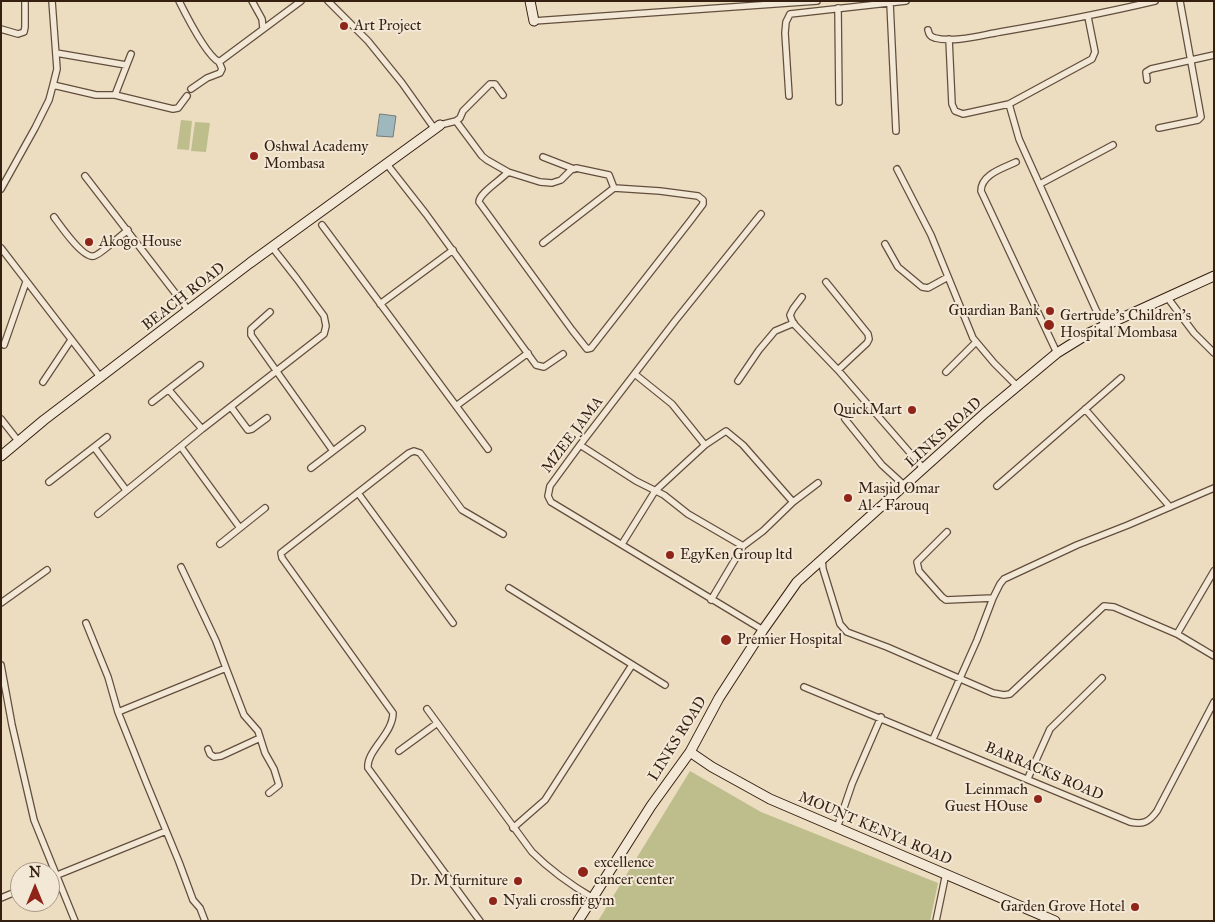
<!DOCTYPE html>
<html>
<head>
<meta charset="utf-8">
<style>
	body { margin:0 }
	#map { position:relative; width:1215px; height:922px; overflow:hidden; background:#ecdcc0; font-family:"IM FELL Great Primer",serif }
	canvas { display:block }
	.frame { position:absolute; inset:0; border:2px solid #341f11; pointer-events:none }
	.north { position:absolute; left:10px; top:862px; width:50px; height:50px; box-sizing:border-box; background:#f3e8d6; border:1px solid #a79887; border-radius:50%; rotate:0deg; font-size:14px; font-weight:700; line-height:20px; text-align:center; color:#341f11 }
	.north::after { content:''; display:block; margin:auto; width:18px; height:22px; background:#8f2418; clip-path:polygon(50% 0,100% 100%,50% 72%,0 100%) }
</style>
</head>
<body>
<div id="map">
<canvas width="1215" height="922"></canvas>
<div class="frame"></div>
<div class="north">N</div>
</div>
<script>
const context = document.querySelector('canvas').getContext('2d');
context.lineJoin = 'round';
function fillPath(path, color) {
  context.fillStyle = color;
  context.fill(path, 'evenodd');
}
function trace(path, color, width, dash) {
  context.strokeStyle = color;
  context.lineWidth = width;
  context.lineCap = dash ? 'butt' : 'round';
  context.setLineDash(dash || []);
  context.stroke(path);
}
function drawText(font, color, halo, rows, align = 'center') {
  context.font = font + ' "IM FELL Great Primer",serif';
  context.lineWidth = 4;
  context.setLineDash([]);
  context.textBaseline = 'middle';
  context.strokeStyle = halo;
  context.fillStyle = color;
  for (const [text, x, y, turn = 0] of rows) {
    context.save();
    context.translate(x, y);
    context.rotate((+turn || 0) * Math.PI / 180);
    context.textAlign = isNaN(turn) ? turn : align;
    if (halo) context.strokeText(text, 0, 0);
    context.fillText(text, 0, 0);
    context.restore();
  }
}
const green = new Path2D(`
	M181,120L192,121L189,150L177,149Z
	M195,122L210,123L206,152L191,151Z
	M690,771L761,812L938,883L930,921H598Z`);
const water = new Path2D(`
	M380,114L396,116L393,137L377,136Z`);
const street = new Path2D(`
	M179,1C186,15 206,55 219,62L222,69L220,73L207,78L191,89
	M252,1L262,19L263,28
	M328,1L368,41L402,83L434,128
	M890,3L896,131
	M838,8L839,102
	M534,21L817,1
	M1,29L18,34L24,32L25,27V1
	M928,30C929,34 930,37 935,38C953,43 982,35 1000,32C1052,23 1104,13 1155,1
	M949,39L952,104L955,111L963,114L1009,104L1092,59L1095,52L1088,17
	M56,53L126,65
	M219,62L301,1
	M1147,80L1146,72L1151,69L1214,55
	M53,85L96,95H115L173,109L178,108L187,96
	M115,95L131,54
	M789,96L785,33L786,22L790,14L906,1
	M1009,104L1019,139L1096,310L1105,325
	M456,121L460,118L463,111L490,84H495L503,95
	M440,125L456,121L482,156L487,160L508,172L540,182L552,183L561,180L571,170L576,168L609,175L614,188
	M1159,128L1198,120L1201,117L1180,1
	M543,157L574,169
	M1016,162C1004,168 981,174 981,191L1057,353
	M386,163L426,214L536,365L544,367L563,354
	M897,169L931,235L973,338L994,363L1017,386
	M508,172C501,180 479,193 479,202L572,330L587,349L591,348L691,220L703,204V200L698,196L660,191L614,188L543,243
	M85,176L189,311
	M1040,184L1113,145
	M1,189L35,128L49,100L53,85L57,69L52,1
	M761,214L675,321L580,445L550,486L548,496L551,502L763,630
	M54,217C60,225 83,259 94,256C100,255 121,235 128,230
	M322,225L488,449
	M885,244L898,267L922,287L928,288L948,277
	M1,248L101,378
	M826,282L868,334L869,339L867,343L838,370
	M802,297L793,309L790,315L793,323L838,370L924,469
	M1167,297L1194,333L1214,353
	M380,304L453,250
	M270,312L251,329V335L333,451
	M4,345L26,282
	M946,372L976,342
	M636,375L672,404L705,445
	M738,381L759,350L775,331L794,323
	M43,382L71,340
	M169,390L202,429
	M152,402L200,365
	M456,406L528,353
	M231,407L248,430L252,429L267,418
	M1085,409L1170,507
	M1,419L19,442
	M845,419L882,465L905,486
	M580,445L636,481L664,495L688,514L743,546
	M94,447L126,490
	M181,447L240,528
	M311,468L362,429
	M49,482L107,437
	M997,486L1121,378
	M358,493L453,623
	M98,514L202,429L324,334L326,326L324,316L297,279L272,247
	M947,532L917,562L919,571L942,597L946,600L993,598
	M220,544L265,508
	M622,544L655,491L705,445L726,431L743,445L793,502
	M822,559L823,569L840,624L847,632L887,647L993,693L1004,695L1010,694L1104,606L1114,607L1177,634L1214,656
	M509,588L665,685
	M711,600L743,546L763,531L793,502L818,483
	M1,603L47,570
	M86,623L108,677L118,712L146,782L179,862L193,900L200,908L205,921
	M1177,634L1214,571
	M1,665L12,725L34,820L75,921
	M226,668L244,715L258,731L265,753L274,769L279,785L269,793
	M804,687L1130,822C1143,825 1149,822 1157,811L1214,702
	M427,709L532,852C550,870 571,885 593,898
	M118,712L226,668L216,641L181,567
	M933,739L977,640L993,598L1000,584L1004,579L1077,545L1128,525L1214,488
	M208,749L210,754L214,757L221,756L260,738
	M399,751L436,724
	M1028,778L1050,729L1102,678
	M513,828L545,800L632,665
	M837,828L852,784L881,717
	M50,878L166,831
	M1,898L20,890
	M480,921L368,768C366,751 393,734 393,713L282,558L281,553L409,453L414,451L420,453L462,510L503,534
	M936,921L946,873`);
const secondary = new Path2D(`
	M530,1L534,21
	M1,456L44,420L250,263L440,125
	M690,752L712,767L770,799L1055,921
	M578,921L651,806L690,752L719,698L763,630L797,582L985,413L1057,353L1091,332L1214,276`);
const markers = [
	[344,26,5,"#8f2418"],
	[254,156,5,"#8f2418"],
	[89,242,5,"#8f2418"],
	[1050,311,5,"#8f2418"],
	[1049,325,6,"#8f2418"],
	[912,410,5,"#8f2418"],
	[848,498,5,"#8f2418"],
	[670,555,5,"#8f2418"],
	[726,640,6,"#8f2418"],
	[1038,799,5,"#8f2418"],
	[583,872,6,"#8f2418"],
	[518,881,5,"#8f2418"],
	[493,901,5,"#8f2418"],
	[1135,907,5,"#8f2418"]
];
const poiNames = [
	["Art Project",354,26],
	["Oshwal Academy",264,147],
	["Mombasa",264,164],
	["Akogo House",99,242],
	["Guardian Bank",1040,311,"right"],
	["Gertrude's Children's",1060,316],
	["Hospital Mombasa",1060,333],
	["QuickMart",902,410,"right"],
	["Masjid Omar",858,489],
	["Al - Farouq",858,506],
	["EgyKen Group ltd",680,555],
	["Premier Hospital",737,640],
	["Leinmach",1028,790,"right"],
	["Guest HOuse",1028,807,"right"],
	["excellence",594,863],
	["cancer center",594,880],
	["Dr. M furniture",508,881,"right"],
	["Nyali crossfit gym",503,901],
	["Garden Grove Hotel",1125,907,"right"]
];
const streetNames = [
	["BEACH ROAD",184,297,-38],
	["LINKS ROAD",944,433,-42],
	["MZEE JAMA",573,435,-53],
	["LINKS ROAD",678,739,-58],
	["BARRACKS ROAD",1044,772,23],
	["MOUNT KENYA ROAD",875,829,23]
];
fillPath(green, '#bebe8d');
fillPath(water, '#9fb8be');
trace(water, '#747b79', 1);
trace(street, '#624e3d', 8);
trace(secondary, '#341f11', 11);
trace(street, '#f3e8d6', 5.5);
trace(secondary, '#f3e8d6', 9);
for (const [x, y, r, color] of markers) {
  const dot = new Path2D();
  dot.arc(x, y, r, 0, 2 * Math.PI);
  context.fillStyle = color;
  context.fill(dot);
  trace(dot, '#f3e8d6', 2);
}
drawText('15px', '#341f11', '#f3e8d6', poiNames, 'left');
drawText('15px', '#341f11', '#f3e8d6', streetNames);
</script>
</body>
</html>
